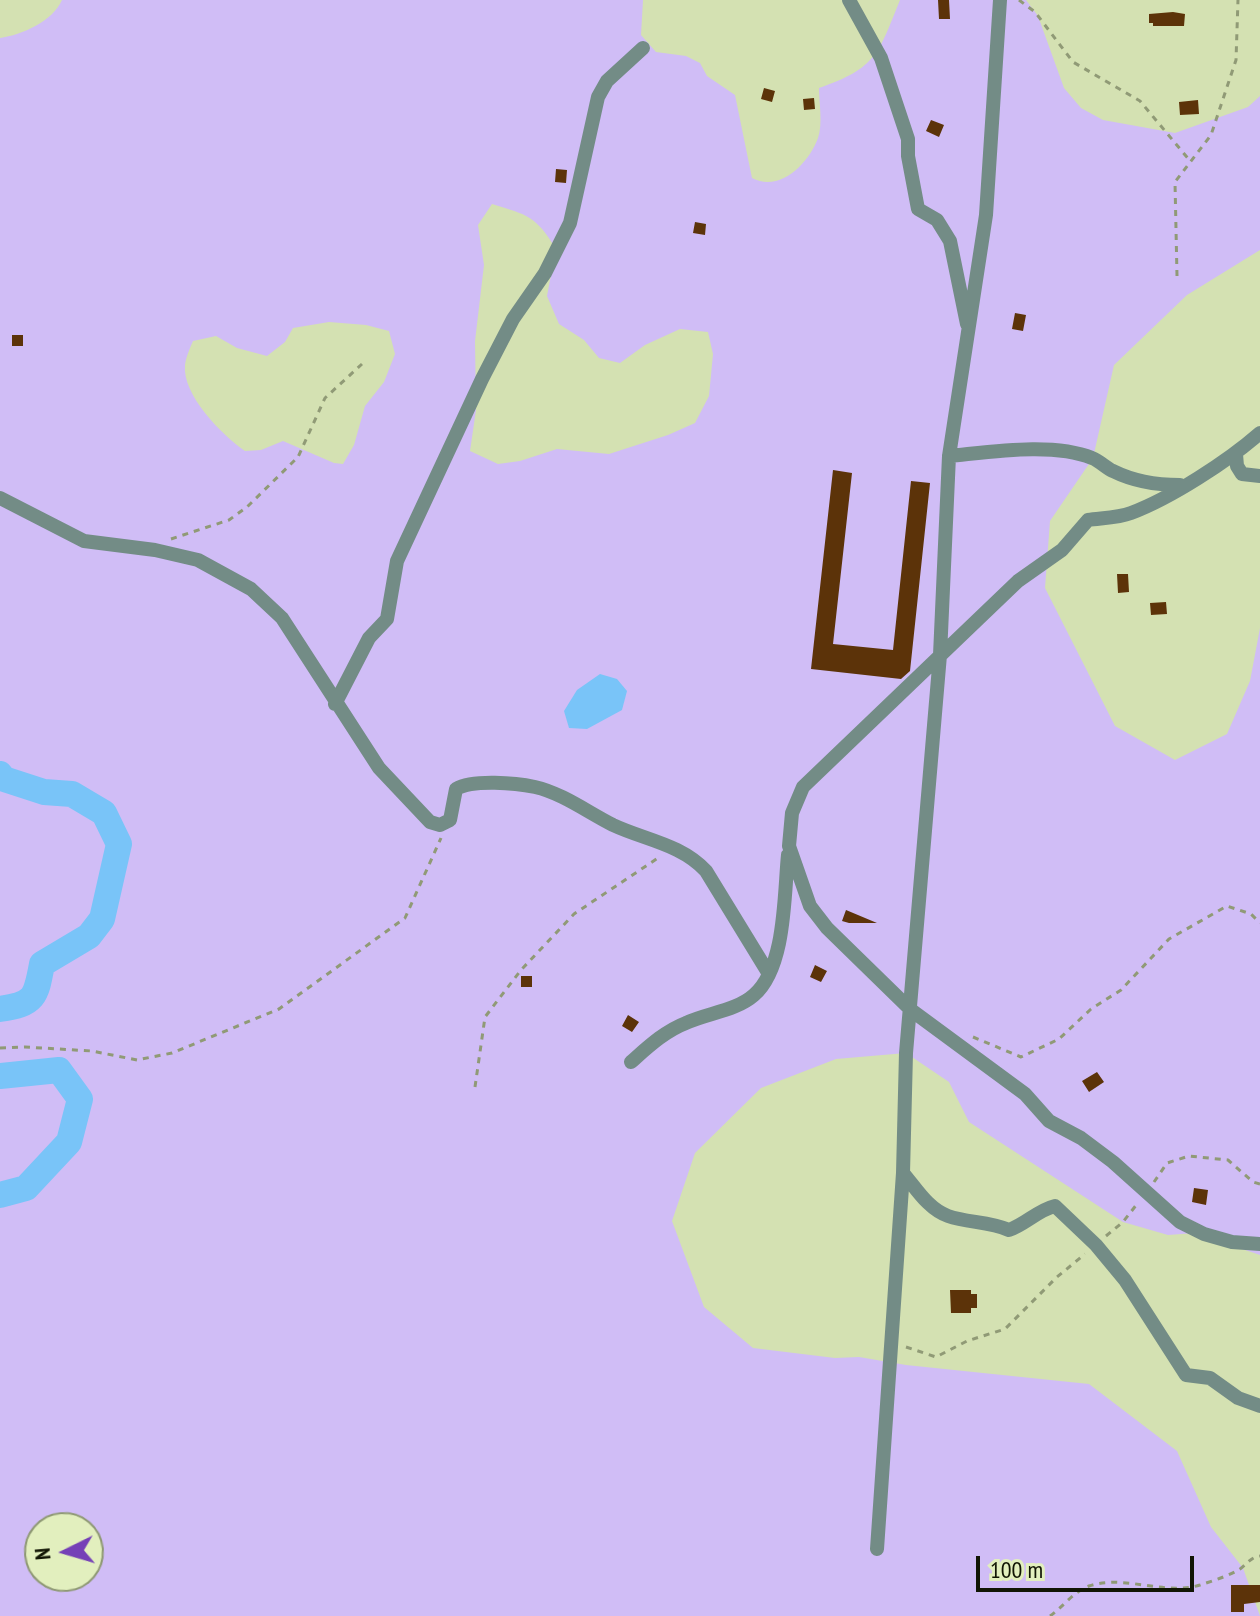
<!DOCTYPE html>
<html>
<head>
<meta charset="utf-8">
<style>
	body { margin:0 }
	#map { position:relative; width:1260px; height:1616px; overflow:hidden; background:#d4e1b2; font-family:"PT Sans Narrow",sans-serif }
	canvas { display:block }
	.north { position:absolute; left:24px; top:1512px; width:80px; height:80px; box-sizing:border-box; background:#e2efbe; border:2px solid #8e9874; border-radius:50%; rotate:265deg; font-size:22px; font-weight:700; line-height:32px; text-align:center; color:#111504 }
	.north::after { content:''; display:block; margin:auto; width:28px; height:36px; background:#7540b7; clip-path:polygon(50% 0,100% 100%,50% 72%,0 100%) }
	.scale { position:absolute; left:976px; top:1556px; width:218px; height:36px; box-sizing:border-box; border:4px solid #111504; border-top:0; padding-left:10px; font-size:24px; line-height:28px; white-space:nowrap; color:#111504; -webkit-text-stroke:6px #e2efbe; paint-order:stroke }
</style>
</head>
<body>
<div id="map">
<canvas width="1260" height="1616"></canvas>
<div class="north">N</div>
<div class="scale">100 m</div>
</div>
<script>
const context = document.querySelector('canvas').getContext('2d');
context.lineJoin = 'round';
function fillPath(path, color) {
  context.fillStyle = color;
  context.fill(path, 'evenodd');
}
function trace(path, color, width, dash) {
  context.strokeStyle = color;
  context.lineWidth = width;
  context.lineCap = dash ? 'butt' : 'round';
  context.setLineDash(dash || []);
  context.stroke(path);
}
const green = new Path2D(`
	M62,0H643L641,35L656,52L686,56L700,63L707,76L735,95L752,178C780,193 809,163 818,138C823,124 819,102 819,88C877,68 878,54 900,0H1026L1038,16L1064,88L1081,108L1103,120L1175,133L1248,107L1260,96V250L1187,295L1114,365L1093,458L1050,521L1045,588L1115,726L1175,760L1227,734L1250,681L1260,628V1255L1195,1233L1168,1235L1123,1222L969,1122L949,1082L906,1053L836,1059L761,1088L695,1153L672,1221L704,1307L753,1348L835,1358L859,1357L906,1365L1089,1384L1177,1451L1211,1527L1243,1568L1260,1616H0V38C22,35 53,21 62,0ZM492,204C528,215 536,216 556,249L547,296L559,324L584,340L599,358L620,363L645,345L680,329L708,332L713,354L709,396L695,423L668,435L609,454L557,449L520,461L498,464L470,451L476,410L475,341L484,265L478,225ZM329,322L366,325L389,331L395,354L384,382L365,406L354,445L343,464L334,463L283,441L261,450L245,451C222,435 182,395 185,365C186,357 190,348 193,341L216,336L237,348L267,356L285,342L293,328ZM40,1528H88V1576H40Z`);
const water = new Path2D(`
	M600,674L617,679L627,691L622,710L587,729L569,728L564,711L577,690Z`);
const river = new Path2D(`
	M0,774L4,779L44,792L72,794L104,813L119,844L102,919L89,936L42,964C36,997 35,1004 0,1009
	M0,1076L59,1070L80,1099L69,1142L26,1188L0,1195`);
const building = new Path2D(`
	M938,0H949L950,19H939Z
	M1173,12L1185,14L1184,26H1153V23H1149V14Z
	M764,88L775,91L772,102L761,99Z
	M814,98L815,109L804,110L803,99Z
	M1198,100L1199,114L1180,115L1179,102Z
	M931,120L944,125L939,137L926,131Z
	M556,169L567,170L566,183L555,182Z
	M695,222L706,224L705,235L693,233Z
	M1015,313L1026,315L1023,331L1012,329Z
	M12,335H23V346H12Z
	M833,470L852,473L833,644L893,650L911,481L930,483L910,671L901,679L811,669Z
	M1117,574H1128L1129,592L1118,593Z
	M1166,602L1167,614L1151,615L1150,603Z
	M846,910L877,923H849L842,921Z
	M815,965L827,971L821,982L810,977Z
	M521,976H532V987H521Z
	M628,1015L639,1022L632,1032L622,1026Z
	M1097,1072L1104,1082L1089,1092L1082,1081Z
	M1194,1188L1208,1190L1206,1205L1192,1202Z
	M950,1290H971V1294H977V1308H971V1313H951Z
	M1231,1585H1260V1602L1244,1604V1612H1231Z`);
const path = new Path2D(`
	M1019,0L1035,12L1073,62L1140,101L1191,162
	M1177,276L1175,182L1211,135L1236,60L1238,0
	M171,539L229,520L247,507L298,457L325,398L362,364
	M973,1037L1021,1057L1059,1039L1091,1009L1121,990L1169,939L1227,906L1251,914L1260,923
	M0,1048L25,1047L92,1051L137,1060L172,1053L279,1009L405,918L441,838
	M475,1087L485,1017L521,970L574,914L658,858
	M1154,1182L1167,1163L1189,1156L1228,1160L1253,1182L1260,1184
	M1106,1236L1123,1222L1137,1204
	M906,1347L936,1357L967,1341L1005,1329L1057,1277L1085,1254
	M1050,1616C1063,1607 1073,1592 1089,1586C1125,1574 1164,1596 1200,1585C1212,1581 1229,1576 1240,1569C1247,1564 1251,1557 1260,1556`);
const minor = new Path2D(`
	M849,0L881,58L908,139V156L918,209L937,220L950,241L967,324
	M1260,433C1228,461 1171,498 1131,513C1118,518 1101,518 1088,520L1062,550L1018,581L803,787L792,813L789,846L810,906L827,928L911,1010L1025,1094L1049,1121L1081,1138L1113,1162L1180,1222L1204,1234L1232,1242L1260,1244
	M1236,454L1237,466L1242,474L1260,476
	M949,456C991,452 1053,442 1092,458C1100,461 1106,468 1113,471C1135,482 1157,485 1180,485
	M0,498L84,541L155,550L198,560L251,589L282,618L379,768L430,822L440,825L450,820L456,789C473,779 516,783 535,787C562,793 589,813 613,825C645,840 681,844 706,871L769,974
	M335,704L369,638L387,619L397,561L482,379L513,319L545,273L570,223L598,97L607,81L643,48
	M631,1062C648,1047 665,1031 686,1023C707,1013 736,1011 754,995C786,967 784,894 788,855
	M903,1173C916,1188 928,1209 948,1216C968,1223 989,1221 1009,1230C1026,1224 1038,1210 1055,1206L1096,1245L1125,1280L1186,1375L1210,1378L1238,1398L1260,1406
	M877,1549L903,1173L906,1053L940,655L949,456L986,215L1000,0`);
fillPath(green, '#d0bdf6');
fillPath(water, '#79c4f8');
trace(river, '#79c4f8', 26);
fillPath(building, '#5c3309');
trace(path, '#909a76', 3, [6, 6]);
trace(minor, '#738c86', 14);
</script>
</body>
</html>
